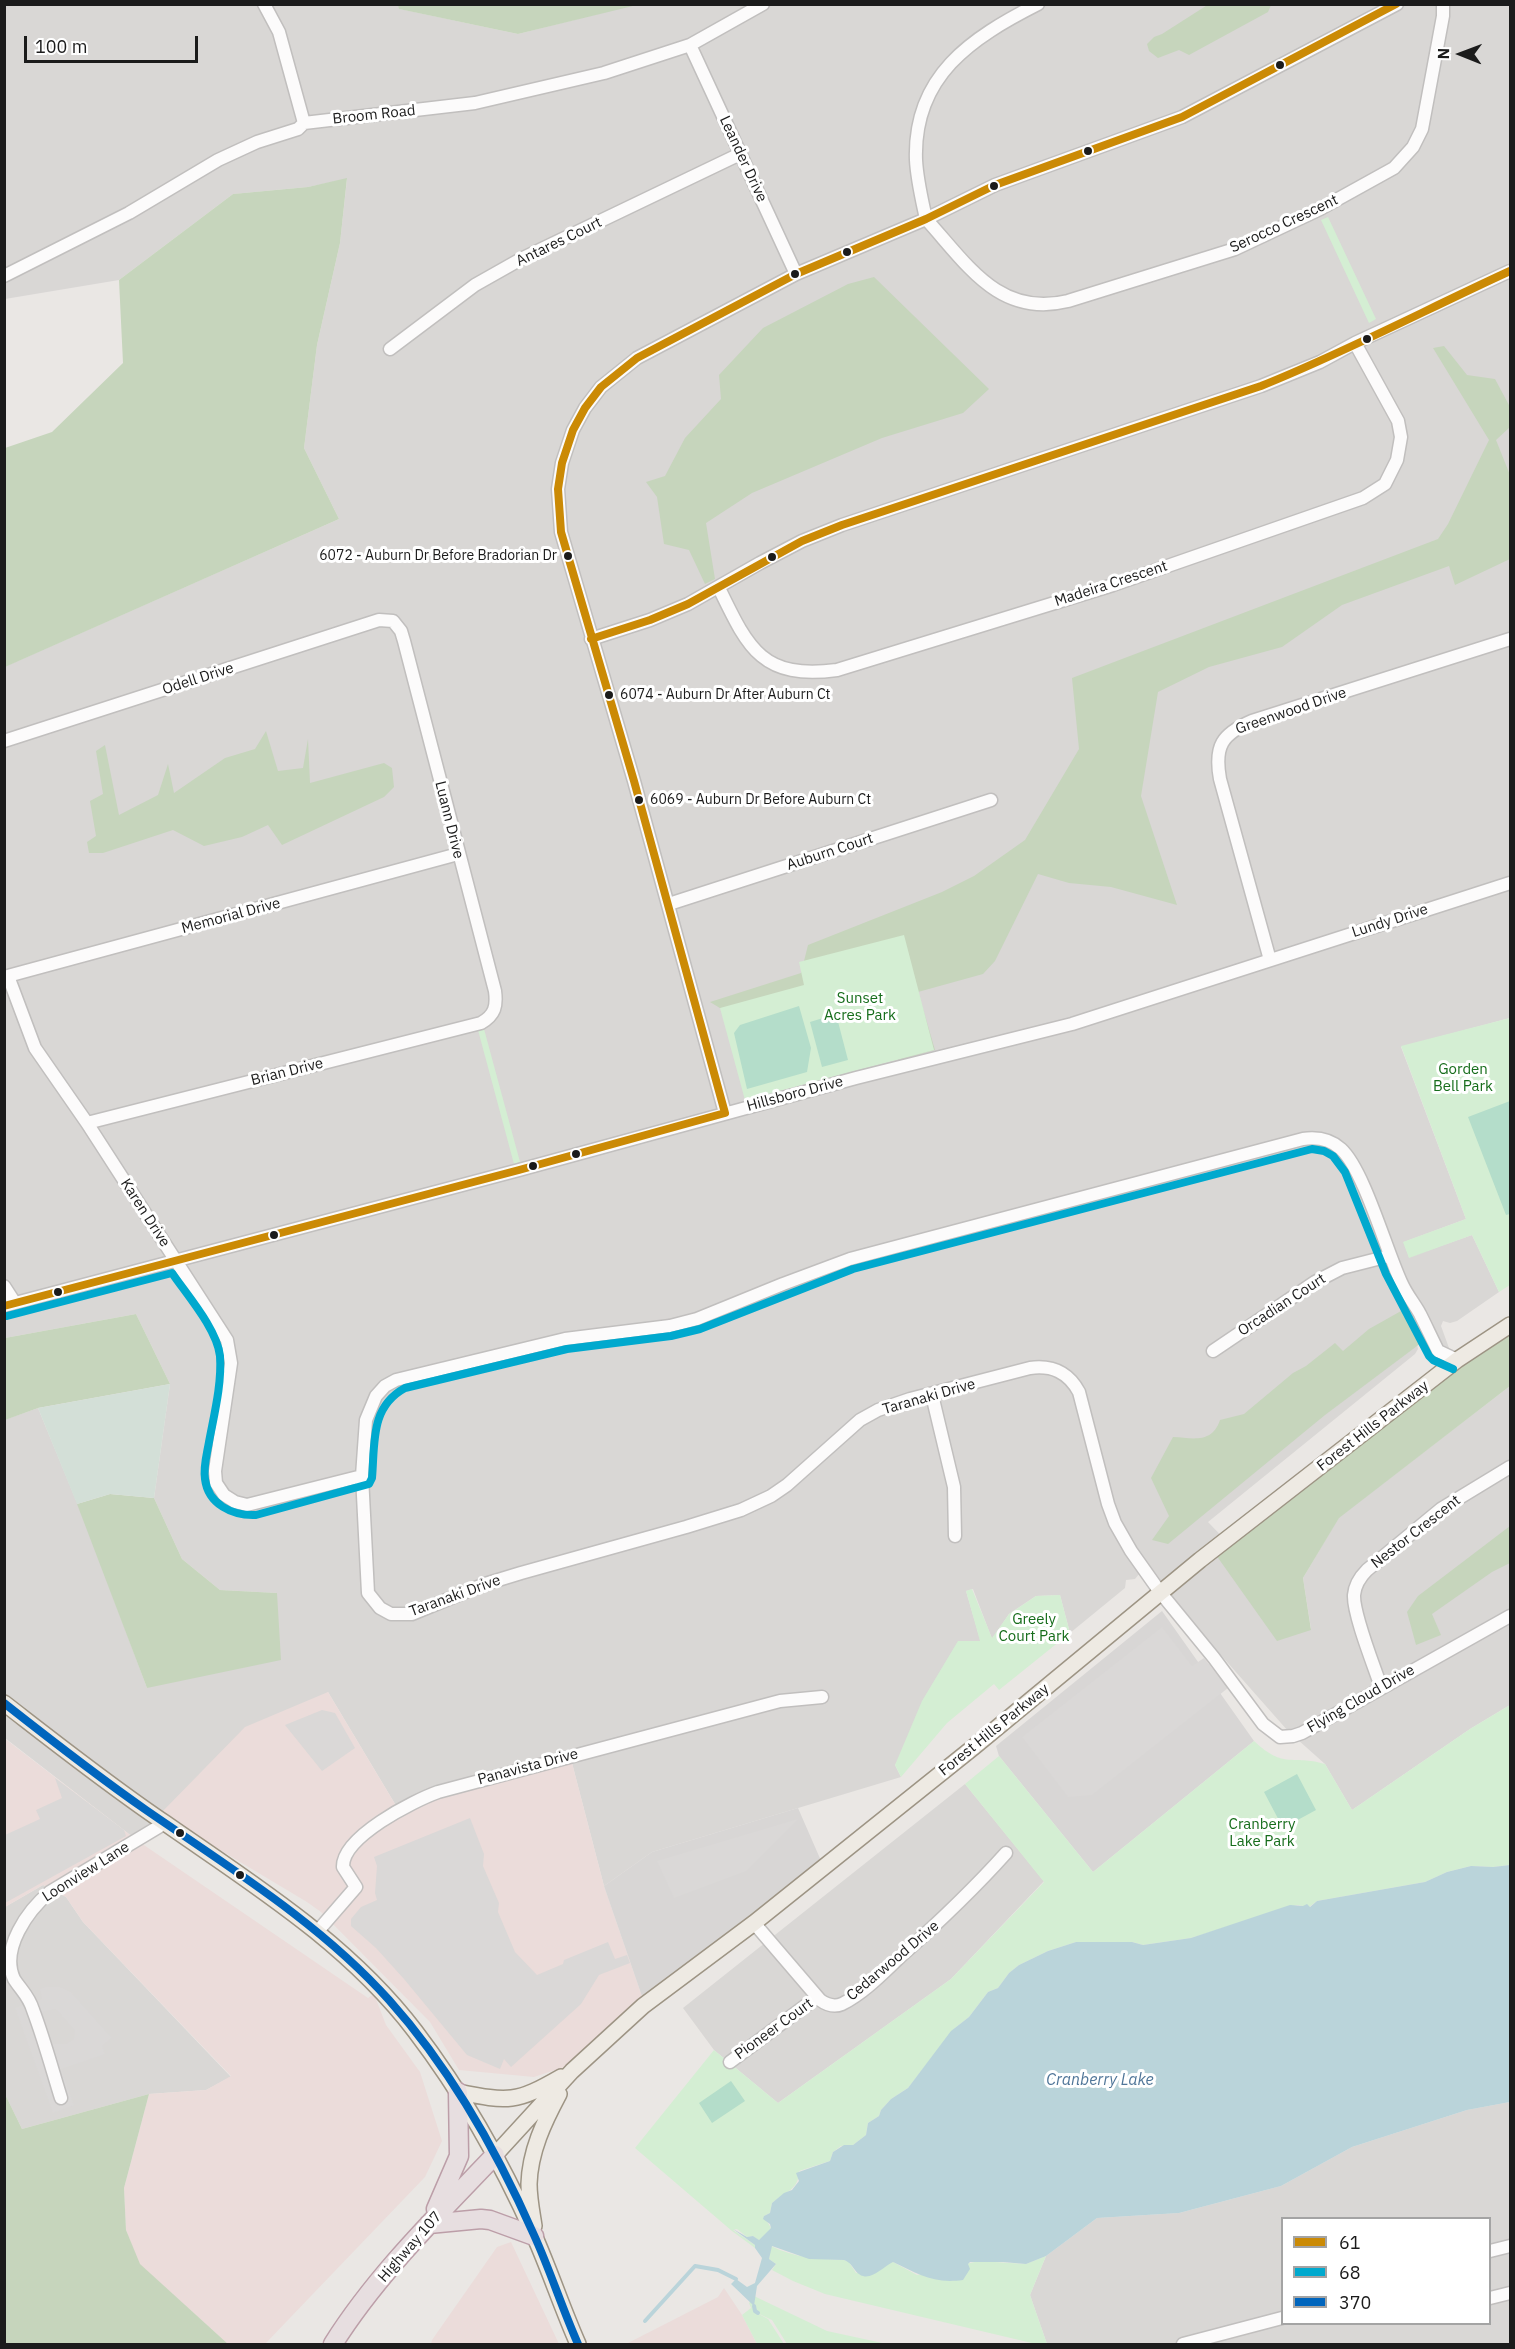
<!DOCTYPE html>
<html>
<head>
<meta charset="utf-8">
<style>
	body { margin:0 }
	#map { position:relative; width:1515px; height:2349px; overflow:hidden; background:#eae7e4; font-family:"IBM Plex Sans",sans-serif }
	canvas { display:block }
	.frame { position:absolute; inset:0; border:6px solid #1b1b1b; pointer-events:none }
	.legend { position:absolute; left:1281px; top:2217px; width:210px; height:108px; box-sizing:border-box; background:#fff; border:2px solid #a4a4a4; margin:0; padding:8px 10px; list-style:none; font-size:18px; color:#1b1b1b }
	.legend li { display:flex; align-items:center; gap:12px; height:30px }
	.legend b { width:30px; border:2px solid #a4a4a4 }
	.north { position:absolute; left:1431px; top:24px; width:60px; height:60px; -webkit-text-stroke:4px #fff; paint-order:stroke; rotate:271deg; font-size:16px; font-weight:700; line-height:24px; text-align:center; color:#1b1b1b }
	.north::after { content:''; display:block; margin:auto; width:21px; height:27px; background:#1b1b1b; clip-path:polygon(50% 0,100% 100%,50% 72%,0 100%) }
	.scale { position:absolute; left:24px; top:36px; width:174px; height:27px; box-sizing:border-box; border:3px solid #1b1b1b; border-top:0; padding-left:8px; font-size:18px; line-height:21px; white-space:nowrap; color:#1b1b1b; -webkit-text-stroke:4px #fff; paint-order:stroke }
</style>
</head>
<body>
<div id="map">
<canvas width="1515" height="2349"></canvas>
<div class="frame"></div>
<ul class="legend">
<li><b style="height:8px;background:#cb8a05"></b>61</li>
<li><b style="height:8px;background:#00a9ce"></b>68</li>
<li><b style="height:8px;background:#0065bd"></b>370</li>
</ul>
<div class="north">N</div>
<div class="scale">100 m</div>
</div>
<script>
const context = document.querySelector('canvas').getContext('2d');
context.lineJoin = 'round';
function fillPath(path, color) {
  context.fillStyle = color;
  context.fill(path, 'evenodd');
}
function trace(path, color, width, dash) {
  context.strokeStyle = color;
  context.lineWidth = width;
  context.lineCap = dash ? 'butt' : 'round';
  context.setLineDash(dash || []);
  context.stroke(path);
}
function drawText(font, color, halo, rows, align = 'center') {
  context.font = font + ' "IBM Plex Sans",sans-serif';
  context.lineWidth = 6;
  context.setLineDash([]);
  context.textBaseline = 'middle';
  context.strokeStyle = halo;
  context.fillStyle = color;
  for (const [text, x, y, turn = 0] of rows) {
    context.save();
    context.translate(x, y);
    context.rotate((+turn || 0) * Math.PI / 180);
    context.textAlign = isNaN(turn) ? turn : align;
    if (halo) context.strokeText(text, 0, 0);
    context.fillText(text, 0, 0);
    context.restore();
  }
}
const residential = new Path2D(`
	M637,4L1510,5V1018L1401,1047L1466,1219L1404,1242L1409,1257L1472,1235L1499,1292L1457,1321L1450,1323L1443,1321L1441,1326L1453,1359L1431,1344H1417L1418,1349L1415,1354L1208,1522L1311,1629L1303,1578L1339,1517L1510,1386V1705L1470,1729L1352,1810L1325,1764L1288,1731L1144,1568L1135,1579L1126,1580L1125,1588L1070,1633L1060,1595L1036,1596L1009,1614L992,1639L973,1589L966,1591L981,1642L895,1765L901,1777L652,1852L604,1886L572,1763L401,1814L328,1692L138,1841L5,1738L4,1420L38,1408L87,1527L147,1688L277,1593L220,1590L182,1559L154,1498L170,1384L136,1314L5,1338L4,667L339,519L304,448L317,345L340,243L347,179L308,187L233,194L119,280L5,299V5H398L400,9L518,34Z
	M965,1784L1044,1881L951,1979L778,2103L714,2050L683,2008Z
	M43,1885L66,1897L83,1922L231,2077L206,2090L149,2094L22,2129L5,2094V1907Z
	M1510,2102V2344H1047L1030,2295L1046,2256L1097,2218L1179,2213L1281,2186L1352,2147L1467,2110ZM1282,2218H1490V2324H1282Z`);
const commercial = new Path2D(`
	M328,1692L401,1814L417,1804L572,1763L604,1886L645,2005L573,2064L534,2077L459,2070L430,2022L321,1912L307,1902L160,1814L245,1727Z
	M4,1738L138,1841L368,1998L374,1994L386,2025L420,2072L442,2141L425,2177L265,2344H228L139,2264L126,2230L124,2188L149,2094L206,2090L231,2076L83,1922L66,1897L43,1885L5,1907Z
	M511,2242L559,2344H431L432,2340L497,2247Z
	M724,2288L742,2315L757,2344H626L718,2297Z`);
const religious = new Path2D(`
	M1162,1611L1254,1741L1093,1872L999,1756L996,1746Z
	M798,1808L822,1863L645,2005L604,1886L652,1852Z`);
const forest = new Path2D(`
	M1209,4L1271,5L1268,12L1189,55L1179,50L1158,58L1149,51L1147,44L1154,37L1162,34Z
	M398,5V4L637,5L518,34L399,9Z
	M347,178L340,243L317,345L304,448L339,519L5,667V448L52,432L123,363L119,280L233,194L308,187Z
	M874,277L989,389L963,413L882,438L752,493L706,523L715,579L705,584L689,550L664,544L657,497L646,482L665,476L685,438L721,399L719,375L763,328L848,284Z
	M1444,346L1467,375L1495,379L1510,407V427L1496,440L1510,475V559L1455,585L1449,566L1342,605L1282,647L1209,667L1158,692L1141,796L1177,905L1111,887L1069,883L1038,874L995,961L983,974L918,992L935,1050L898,1060L871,982L746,1024L710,1002L801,973L808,945L942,892L974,876L1025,840L1079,749L1072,678L1438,539L1448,524L1489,440L1433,348Z
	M266,731L278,771L303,768L308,739L310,783L384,763L392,768L394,787L384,797L282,845L268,825L242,837L204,846L173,830L103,853H89L87,842L96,836L90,801L103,794L96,751L105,745L119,815L158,795L168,764L174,793L225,758L255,749Z
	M1401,1311L1425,1340L1325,1415L1168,1544L1152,1540L1169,1516L1151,1478L1173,1437C1193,1438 1212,1444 1220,1420L1244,1414L1293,1373L1306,1366L1335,1343L1343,1351L1369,1329Z
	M136,1314L170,1384L38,1408L5,1420V1338Z
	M1510,1330V1386L1339,1518L1303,1578L1311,1630L1277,1641L1216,1555L1402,1408Z
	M110,1494L154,1498L182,1559L220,1590L277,1593L281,1660L147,1688L77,1504Z
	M1510,1526V1563L1492,1572L1432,1614L1441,1635L1416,1645L1407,1612L1418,1596Z
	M5,2094L22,2129L149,2094L124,2188L126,2230L140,2264L228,2344H5Z`);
const wetland = new Path2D(`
	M170,1384L154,1498L110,1494L77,1504L38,1408Z`);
const park = new Path2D(`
	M1328,217L1376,319L1369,323L1321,220Z
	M904,935L934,1050L745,1100L720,1008L804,985L799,962Z
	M1510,1018V1285L1499,1292L1472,1235L1409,1258L1403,1242L1466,1219L1401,1046Z
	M484,1029L520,1162L514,1164L478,1030Z
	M972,1589L992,1638L1009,1614L1036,1596L1060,1595L1070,1633L999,1690L994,1684L947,1723L901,1777L895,1765L922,1701L958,1641H980L966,1591Z
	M1510,1705V1865L1493,1867L1471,1866L1447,1872L1425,1882L1317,1901L1309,1907L1297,1905L1191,1938L1143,1945L1132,1942H1076L1048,1951L1019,1965L1009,1973L998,1988L988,1992L969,2017L955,2028L908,2088L891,2099L881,2110L879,2116L868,2123L866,2135L853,2145L841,2146L833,2152L830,2161L799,2171C799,2190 785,2192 772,2203L770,2213L764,2216L771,2228L763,2239L758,2240L753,2236L747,2237L737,2229L733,2230L755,2245V2248L732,2231L635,2148L714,2050L778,2103L951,1979L1044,1882L965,1784L999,1756L1093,1872L1254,1741C1285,1770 1291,1754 1325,1764L1352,1810L1470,1729Z
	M771,2246C795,2258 818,2259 844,2260L849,2262L856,2273L893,2262L917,2275L979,2261L1026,2264L1046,2256L1030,2295L1047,2344H1036L825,2294L793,2281L772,2270L776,2264L769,2259Z
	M754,2296L827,2331L887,2344H787L772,2320L755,2312L768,2319L784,2344H757L742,2315L751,2308L749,2303Z`);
const pitch = new Path2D(`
	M799,1006L811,1048L807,1072L747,1089L734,1033L740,1025Z
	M836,1014L848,1060L822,1067L810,1022Z
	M1510,1101V1214L1506,1215L1468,1117Z
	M1297,1774L1316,1810L1283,1828L1264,1792Z
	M731,2081L745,2101L712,2123L699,2103Z`);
const parking = new Path2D(`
	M1162,1627L1192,1666L1204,1658L1228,1688L1092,1795L1068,1797L1022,1737Z
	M322,1710L335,1713L355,1748L322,1771L285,1725Z
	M55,1778L124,1830L126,1836L5,1903V1835L40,1819L36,1810L62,1798Z
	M470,1818L484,1854L483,1866L499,1903L498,1912L515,1952L537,1975L563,1964L564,1960L608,1942L615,1959L627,1955L630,1963L599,1975L581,2004L511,2067L504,2059L500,2069L467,2055L404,1979L376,1948L351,1926V1919L361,1907L377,1900L375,1893L377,1866L374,1857Z
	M798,1819L746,1871L674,1898L657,1861Z
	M46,1987H60L72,1993L112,2038L102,2046L105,2054L61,2069L74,2105L53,2113L15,2008L42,1999L40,1989ZM56,2009L75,2031L74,2039L66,2044H55L50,2040L41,2014L44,2011Z`);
const water = new Path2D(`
	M1510,1865V2102L1467,2110L1352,2147L1281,2186L1179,2213L1097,2218L1046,2256L1026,2264L1003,2262H970L968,2264L970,2269L963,2280C932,2284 919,2274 893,2262C881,2268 867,2286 855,2270C851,2265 851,2263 844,2260L809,2259L772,2246L769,2259L776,2264L757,2286L754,2306L731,2284L736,2279L747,2287L755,2283L762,2258L755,2248V2245L733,2229L747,2237L753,2236L759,2240L771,2228L770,2224L763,2219L764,2216L770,2213L772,2203L784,2193L792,2190L799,2181L796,2173L830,2161L833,2152L844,2145H853L866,2135L868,2123L879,2116L881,2110L891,2099L908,2088L951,2031L969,2017L988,1992L998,1988L1009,1973L1019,1965L1048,1951L1076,1942H1132L1143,1945L1191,1938L1290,1905L1303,1906L1307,1904L1310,1907L1317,1901L1425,1882L1447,1872L1471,1866L1493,1867Z`);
const stream = new Path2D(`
	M754,2306L755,2311L758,2313
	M645,2321L695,2266L718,2270L736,2279`);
const minor = new Path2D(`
	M264,4L279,32L304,123
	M690,45L796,274
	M926,219C967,264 999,318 1068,301L1235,249L1320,209L1394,168L1413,147L1422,129L1443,16V4
	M926,219C922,200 917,180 916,160C913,76 971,38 1038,4
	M4,276L129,213L218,160L257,142L298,129L304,123L475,103L604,73L690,45L763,4
	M390,349L475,285L521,259L740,154
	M719,588C748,648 762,680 837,670L1113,585L1363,498L1385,484L1397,460L1401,437L1398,421L1355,343
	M591,639L650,620L688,604L760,563L802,541L842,525L1261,386L1320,362L1355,343L1510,271
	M4,741L379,620L393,621L401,631L404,641L495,991C497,1006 495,1015 481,1023L87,1123
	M669,904L991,800
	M1270,960L1220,779C1214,746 1222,734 1252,721L1510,639
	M8,976L35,1048L87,1123L227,1340L231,1363L215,1471L216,1483L224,1495L235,1502L247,1505L362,1476
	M4,977L458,854
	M725,1113L634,781L561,532L558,489L562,463L573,430L585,408L601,387L637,358L796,274L926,219L995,185L1182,117L1397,4
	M4,1286L15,1303
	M4,1306L519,1170L856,1078L1072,1024L1510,883
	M1213,1351L1315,1282L1342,1268L1389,1256
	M1457,1360L1438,1351C1432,1339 1426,1326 1420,1314C1414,1303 1406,1294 1401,1282C1386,1250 1364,1170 1341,1149C1330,1139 1317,1137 1303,1139L850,1259L783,1284L697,1319L670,1326L565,1339L396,1380L385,1386L376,1396L366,1420L362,1476L368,1593L380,1608L391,1614H412L485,1584L521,1573L686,1527L741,1510L771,1496L787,1485L860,1420L878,1410L910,1399L1030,1368C1052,1365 1068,1372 1079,1392L1108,1504L1115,1523L1131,1551L1160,1592L1214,1658L1263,1724L1280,1737L1293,1736L1302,1733L1510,1616
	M932,1395L954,1487L955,1536
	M1381,1687C1374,1666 1353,1614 1354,1595C1355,1584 1360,1577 1367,1570L1441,1509L1510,1467
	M754,1923L820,2000C827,2005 835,2007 842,2004C864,1993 883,1973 900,1957C938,1923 972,1891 1006,1853
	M317,1932L356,1887L343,1867C342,1837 413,1801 438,1792L780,1701L822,1697
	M730,2062L817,1997
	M61,2098C52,2069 44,2039 33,2010C29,1996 21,1990 14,1979C0,1949 28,1910 50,1892L165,1823
	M1490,2251L1510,2246
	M1490,2298L1510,2293
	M1183,2344L1282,2318`);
const major = new Path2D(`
	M4,1703C57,1744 110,1786 165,1823C254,1885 349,1944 415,2031C463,2094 502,2163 534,2235C550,2271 562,2308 578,2344
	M458,2092C509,2102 516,2103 561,2077
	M495,2155L572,2071L643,2006L754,1923L975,1746L1200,1560L1457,1360L1510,1325
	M534,2226C532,2213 529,2198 529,2184C530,2151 544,2122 559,2094`);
const highway = new Path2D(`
	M436,2209L459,2156L458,2092
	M429,2224L481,2219L490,2220L534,2236
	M333,2344C377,2274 438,2215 495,2155`);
const bus1 = new Path2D(`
	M591,639L650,620L688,604L802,541L842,525L1261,386C1346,352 1427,309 1510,271
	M4,1306L519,1170L725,1113L634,781L561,532L558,489L562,463L573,430L585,408L601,387L637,358L796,274L926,219L995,185L1182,117L1396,4`);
const bus2 = new Path2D(`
	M7,1316L172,1273C187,1295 217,1329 220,1356C222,1384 214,1415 209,1442C207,1454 203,1467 205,1479C208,1504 232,1516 256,1515L369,1484L372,1478C375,1443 370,1407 405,1388L567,1349L671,1336L700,1329L853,1269L1312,1149L1324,1151L1333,1156L1345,1172L1386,1274L1429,1356L1433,1360L1453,1369`);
const bus3 = new Path2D(`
	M4,1703C51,1740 97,1776 146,1810C230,1868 320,1923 389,2000C450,2068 497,2151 534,2235C550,2270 562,2308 578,2344`);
const markers = [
	[1280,65,5,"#1b1b1b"],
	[1088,151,5,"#1b1b1b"],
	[994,186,5,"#1b1b1b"],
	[847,252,5,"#1b1b1b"],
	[795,274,5,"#1b1b1b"],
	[1367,339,5,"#1b1b1b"],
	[568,556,5,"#1b1b1b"],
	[772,557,5,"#1b1b1b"],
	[609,695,5,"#1b1b1b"],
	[639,800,5,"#1b1b1b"],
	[576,1154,5,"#1b1b1b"],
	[533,1166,5,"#1b1b1b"],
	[274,1235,5,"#1b1b1b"],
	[58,1292,5,"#1b1b1b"],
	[180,1833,5,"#1b1b1b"],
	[240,1875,5,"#1b1b1b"]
];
const busNames = [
	["6072 - Auburn Dr Before Bradorian Dr",557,556,"right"],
	["6074 - Auburn Dr After Auburn Ct",620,695],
	["6069 - Auburn Dr Before Auburn Ct",650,800]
];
const streetNames = [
	["Broom Road",374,115,-6],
	["Leander Drive",743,159,65],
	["Serocco Crescent",1284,224,-25],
	["Antares Court",559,242,-26],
	["Madeira Crescent",1111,584,-18],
	["Odell Drive",198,679,-18],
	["Greenwood Drive",1291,711,-19],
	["Luann Drive",449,820,76],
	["Auburn Court",830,852,-18],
	["Memorial Drive",231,916,-15],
	["Lundy Drive",1390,921,-18],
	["Brian Drive",287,1072,-14],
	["Hillsboro Drive",795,1094,-15],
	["Karen Drive",145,1213,57],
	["Orcadian Court",1282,1305,-33],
	["Taranaki Drive",929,1397,-16],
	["Forest Hills Parkway",1373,1426,-38],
	["Nestor Crescent",1416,1532,-38],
	["Taranaki Drive",455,1596,-20],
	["Flying Cloud Drive",1361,1699,-30],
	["Forest Hills Parkway",994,1730,-39],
	["Panavista Drive",528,1767,-15],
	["Loonview Lane",86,1872,-32],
	["Cedarwood Drive",893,1961,-40],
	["Pioneer Court",774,2029,-36],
	["Highway 107",410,2247,-49]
];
const parkNames = [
	["Sunset",860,999],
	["Acres Park",860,1016],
	["Gorden",1463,1070],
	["Bell Park",1463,1087],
	["Greely",1034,1620],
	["Court Park",1034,1637],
	["Cranberry",1262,1825],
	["Lake Park",1262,1842]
];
const waterNames = [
	["Cranberry Lake",1100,2080]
];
fillPath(residential, '#d9d7d5');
fillPath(commercial, '#ebdcda');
fillPath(religious, '#d8d6d5');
fillPath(forest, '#c6d5bc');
fillPath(wetland, '#d3dfd7');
fillPath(park, '#d4eed3');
fillPath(pitch, '#b4ddca');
fillPath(parking, '#dad8d7');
fillPath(water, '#bad4da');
trace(stream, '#bad4da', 4);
trace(minor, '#c1bfbe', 15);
trace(major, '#9d9484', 18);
trace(highway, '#bc9ea8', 21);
trace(minor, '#fcfbfb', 12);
trace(major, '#eeeae3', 15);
trace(highway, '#e7dee0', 18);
trace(bus1, '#cb8a05', 8);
trace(bus2, '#00a9ce', 8);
trace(bus3, '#0065bd', 8);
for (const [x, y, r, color] of markers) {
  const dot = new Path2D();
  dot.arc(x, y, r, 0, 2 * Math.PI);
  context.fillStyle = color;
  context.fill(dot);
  trace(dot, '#fff', 2);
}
drawText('14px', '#1b1b1b', '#fff', busNames, 'left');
drawText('15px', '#1b1b1b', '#fff', streetNames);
drawText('15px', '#166d1b', '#fff', parkNames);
drawText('italic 16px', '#507699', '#fff', waterNames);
</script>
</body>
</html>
